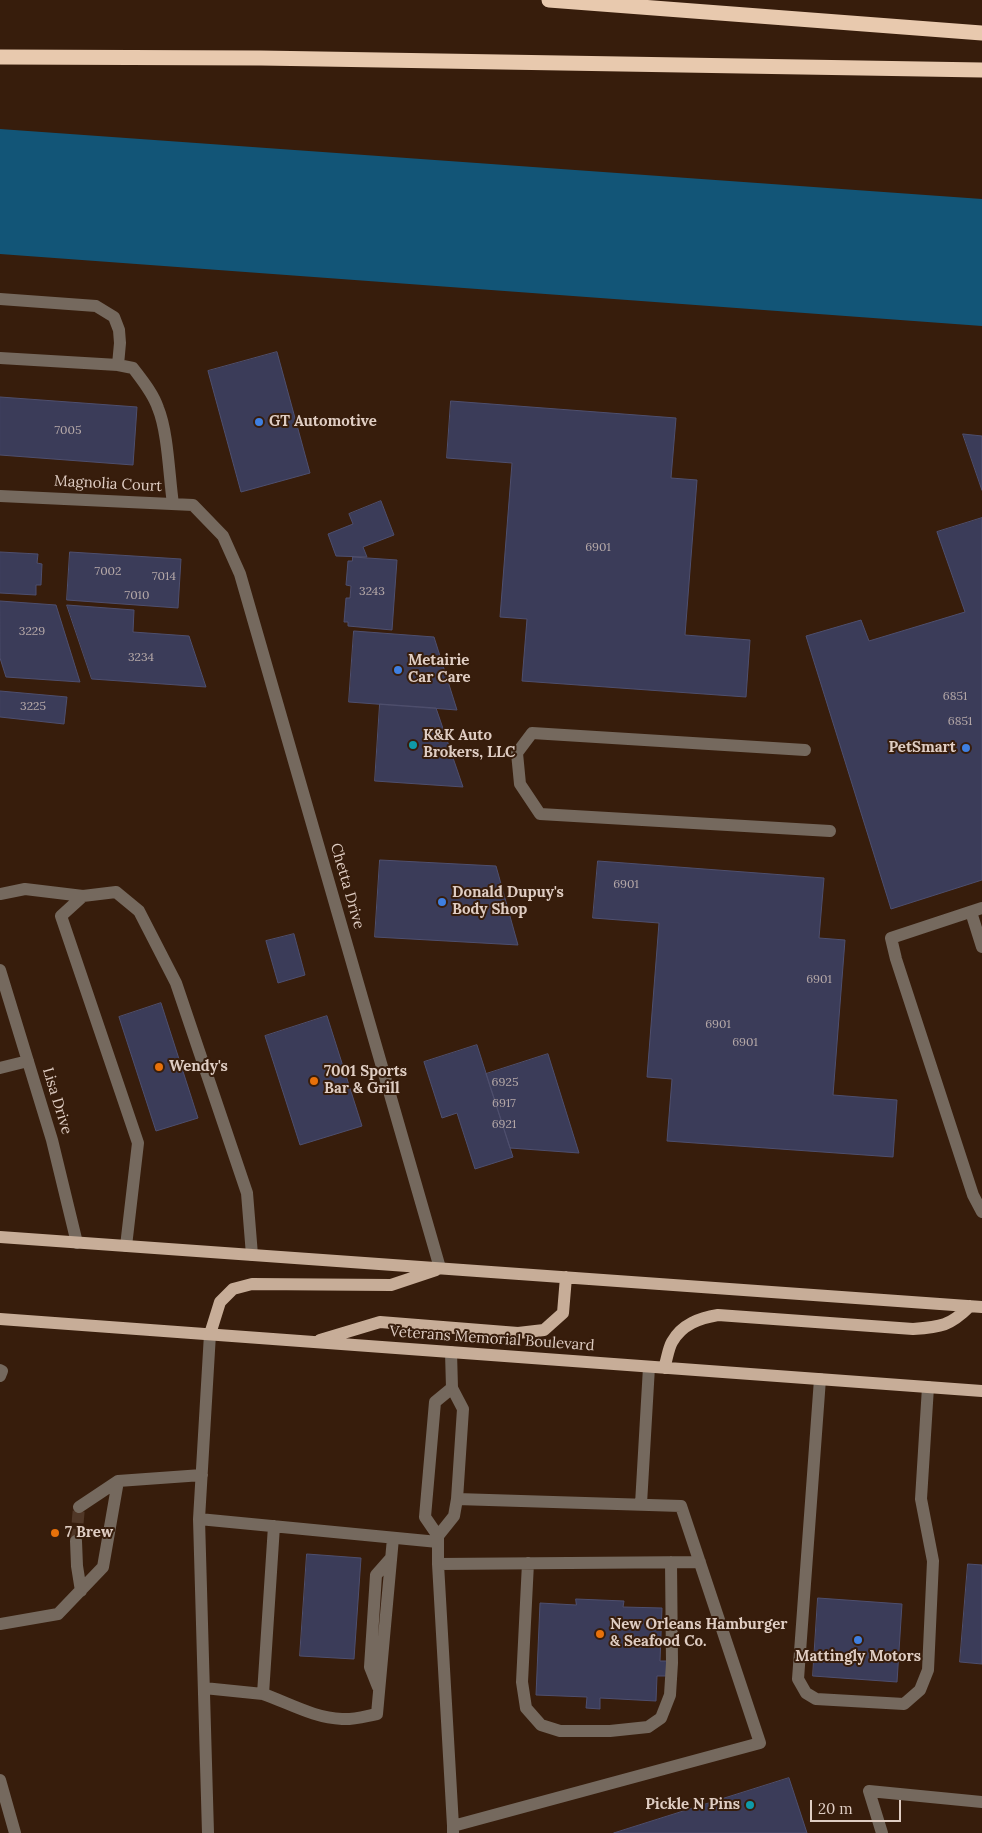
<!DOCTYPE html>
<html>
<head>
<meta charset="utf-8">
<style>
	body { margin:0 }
	#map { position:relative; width:982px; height:1833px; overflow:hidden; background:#371d0c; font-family:Lora,serif }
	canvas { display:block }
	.scale { position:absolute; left:810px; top:1800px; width:91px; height:22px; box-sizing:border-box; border:2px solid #dfcdc3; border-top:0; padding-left:6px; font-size:15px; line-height:18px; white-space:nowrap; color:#dfcdc3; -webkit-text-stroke:4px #371d0c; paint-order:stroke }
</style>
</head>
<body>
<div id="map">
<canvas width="982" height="1833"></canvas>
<div class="scale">20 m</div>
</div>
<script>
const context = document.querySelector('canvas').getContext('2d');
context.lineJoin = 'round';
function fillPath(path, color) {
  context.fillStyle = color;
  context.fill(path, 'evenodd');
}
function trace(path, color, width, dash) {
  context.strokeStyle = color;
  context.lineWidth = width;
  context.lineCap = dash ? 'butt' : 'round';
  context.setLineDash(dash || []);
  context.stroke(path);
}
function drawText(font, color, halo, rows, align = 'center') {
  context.font = font + ' Lora,serif';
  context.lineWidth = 4;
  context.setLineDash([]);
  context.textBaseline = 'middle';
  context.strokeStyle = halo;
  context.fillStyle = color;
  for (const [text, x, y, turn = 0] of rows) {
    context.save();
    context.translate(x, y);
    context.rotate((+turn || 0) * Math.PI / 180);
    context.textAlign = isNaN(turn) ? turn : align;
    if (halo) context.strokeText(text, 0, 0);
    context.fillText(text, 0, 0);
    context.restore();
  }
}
const water = new Path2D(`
	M0,129L982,199V326L0,254Z`);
const building = new Path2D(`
	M277,352L310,473L241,492L208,371Z
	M0,397L137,407L133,465L0,455Z
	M451,401L676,418L671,478L697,480L685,635L750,640L746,697L522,681L527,619L500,617L512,463L447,458Z
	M963,434L982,436V490Z
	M381,501L394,535L363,547L367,557L336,556L328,534L353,524L349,514Z
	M982,518V880L891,909L806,636L861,620L869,641L965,612L937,532Z
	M0,552L38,554L37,563L42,564L41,585H36V595L0,593Z
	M70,552L181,559L178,608L67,600Z
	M353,557L397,560L392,630L348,626V622H344L346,598H350L351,586L346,585L348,561H352Z
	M0,601L56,605L80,682L6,677L0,658Z
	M67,605L134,610L133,632L189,636L206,687L92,679Z
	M354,631L434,637L457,710L349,702Z
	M0,691L67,697L64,724L0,717Z
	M380,704L436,708L463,787L375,781Z
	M380,860L496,866L518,945L375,937Z
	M598,861L824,878L819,938L845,940L833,1095L897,1100L893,1157L667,1141L672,1079L647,1077L659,923L593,918Z
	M294,934L305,975L278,983L266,941Z
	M161,1003L198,1118L156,1131L119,1017Z
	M327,1016L362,1126L300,1145L265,1036Z
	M477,1045L513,1157L475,1169L457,1113L442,1118L424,1062Z
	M548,1054L579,1153L510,1148L486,1074Z
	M307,1554L361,1558L354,1659L300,1656Z
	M968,1564L982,1565V1664L960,1662Z
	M818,1598L902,1604L897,1682L813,1676Z
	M576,1599L624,1601L623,1607L662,1608L660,1661H667L666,1676H657L656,1701L600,1698V1709L586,1708L587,1697L536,1695L540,1603L576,1605Z
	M789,1778L807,1833H614Z`);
const minorTunnel = new Path2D(`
	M76,1541L79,1507`);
const minor = new Path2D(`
	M0,299L96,306L114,317L119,330L120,343L118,365
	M0,358L118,365L133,368C142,380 153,393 158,408C168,432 169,476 173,504
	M0,496L193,505L223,536L240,574L440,1268
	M805,750L532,733L517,753L520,784L540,814L830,831
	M0,894L25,889L83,896
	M982,908L891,938L896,959L973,1195L982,1212
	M971,912L982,947
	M0,970L52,1140L77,1243
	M0,1068L28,1061
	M126,1246L138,1143L61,916L83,896L116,892L139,911L176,983L247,1193L252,1255
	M451,1352L452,1388L463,1409L457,1499L454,1516L438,1536L425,1517L435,1402L452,1388
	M0,1370L2,1371L0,1376
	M820,1379L798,1679L806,1693L816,1699L904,1704L920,1690L928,1670L933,1561L921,1499L928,1387
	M641,1504L649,1367
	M79,1507L118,1481
	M199,1519L438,1542
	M438,1536V1564L453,1826
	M76,1541L77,1566L81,1591
	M528,1563L522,1682L526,1708L541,1725L560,1731H610L648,1727L661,1718L670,1695L672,1663L671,1562
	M438,1564L700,1562
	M0,1624L58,1614L103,1567L118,1481L202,1475
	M378,1687L370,1667L376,1575L391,1558
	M204,1688L263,1694L274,1526
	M263,1694C289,1703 314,1718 342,1719C353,1720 366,1716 377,1714L393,1538
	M0,1780L15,1833
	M208,1833L199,1519L210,1334
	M453,1833V1826L760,1743L681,1506L457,1499
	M882,1833L869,1791L982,1802`);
const major = new Path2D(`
	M0,1237L982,1307
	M0,1319L982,1391
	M210,1334L220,1302L233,1289L252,1284L391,1285L436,1270
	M320,1340L380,1322L518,1333L544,1330L563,1313L566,1277
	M664,1368C667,1360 668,1349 672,1342C682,1324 700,1318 718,1315L913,1329C941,1327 950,1326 970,1306`);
const highway = new Path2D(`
	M549,0L982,33
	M0,57L261,58L982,70`);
const markers = [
	[259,422,5,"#3f7fe0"],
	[398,670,5,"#3f7fe0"],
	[413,745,5,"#0f9aa8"],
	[966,748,5,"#3f7fe0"],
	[442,902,5,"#3f7fe0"],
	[159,1067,5,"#e8710a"],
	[314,1081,5,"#e8710a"],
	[55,1533,5,"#e8710a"],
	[600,1634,5,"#e8710a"],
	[858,1640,5,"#3f7fe0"],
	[750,1805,5,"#0f9aa8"]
];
const numberNames = [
	["7005",68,431],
	["6901",598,548],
	["7002",108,572],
	["7014",164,577],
	["3243",372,592],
	["7010",137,596],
	["3229",32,632],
	["3234",141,658],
	["6851",955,697],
	["3225",33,707],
	["6851",960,722],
	["6901",626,885],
	["6901",819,980],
	["6901",718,1025],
	["6901",745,1043],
	["6925",505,1083],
	["6917",504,1104],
	["6921",504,1125]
];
const poiNames = [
	["GT Automotive",269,422],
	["Metairie",408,661],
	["Car Care",408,678],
	["K&K Auto",423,736],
	["Brokers, LLC",423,753],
	["PetSmart",956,748,"right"],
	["Donald Dupuy's",452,893],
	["Body Shop",452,910],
	["Wendy's",169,1067],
	["7001 Sports",324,1072],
	["Bar & Grill",324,1089],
	["7 Brew",65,1533],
	["New Orleans Hamburger",610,1625],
	["& Seafood Co.",610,1642],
	["Mattingly Motors",858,1657,"center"],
	["Pickle N Pins",740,1805,"right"]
];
const streetNames = [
	["Magnolia Court",108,484,3],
	["Chetta Drive",347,886,74],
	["Lisa Drive",57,1101,73],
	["Veterans Memorial Boulevard",492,1339,4]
];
fillPath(water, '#125577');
fillPath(building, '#3b3c59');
trace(building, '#4e4f6e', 1);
trace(minorTunnel, '#503727', 12, [12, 6]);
trace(minor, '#75695e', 12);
trace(major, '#c7ad98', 12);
trace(highway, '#e8c9ae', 15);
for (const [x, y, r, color] of markers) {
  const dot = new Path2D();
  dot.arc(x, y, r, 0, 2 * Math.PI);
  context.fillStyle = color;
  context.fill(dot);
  trace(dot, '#371d0c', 2);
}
drawText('12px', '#b6a9a8', null, numberNames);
drawText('bold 15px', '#dfcdc3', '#371d0c', poiNames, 'left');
drawText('15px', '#dfcdc3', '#371d0c', streetNames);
</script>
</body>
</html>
